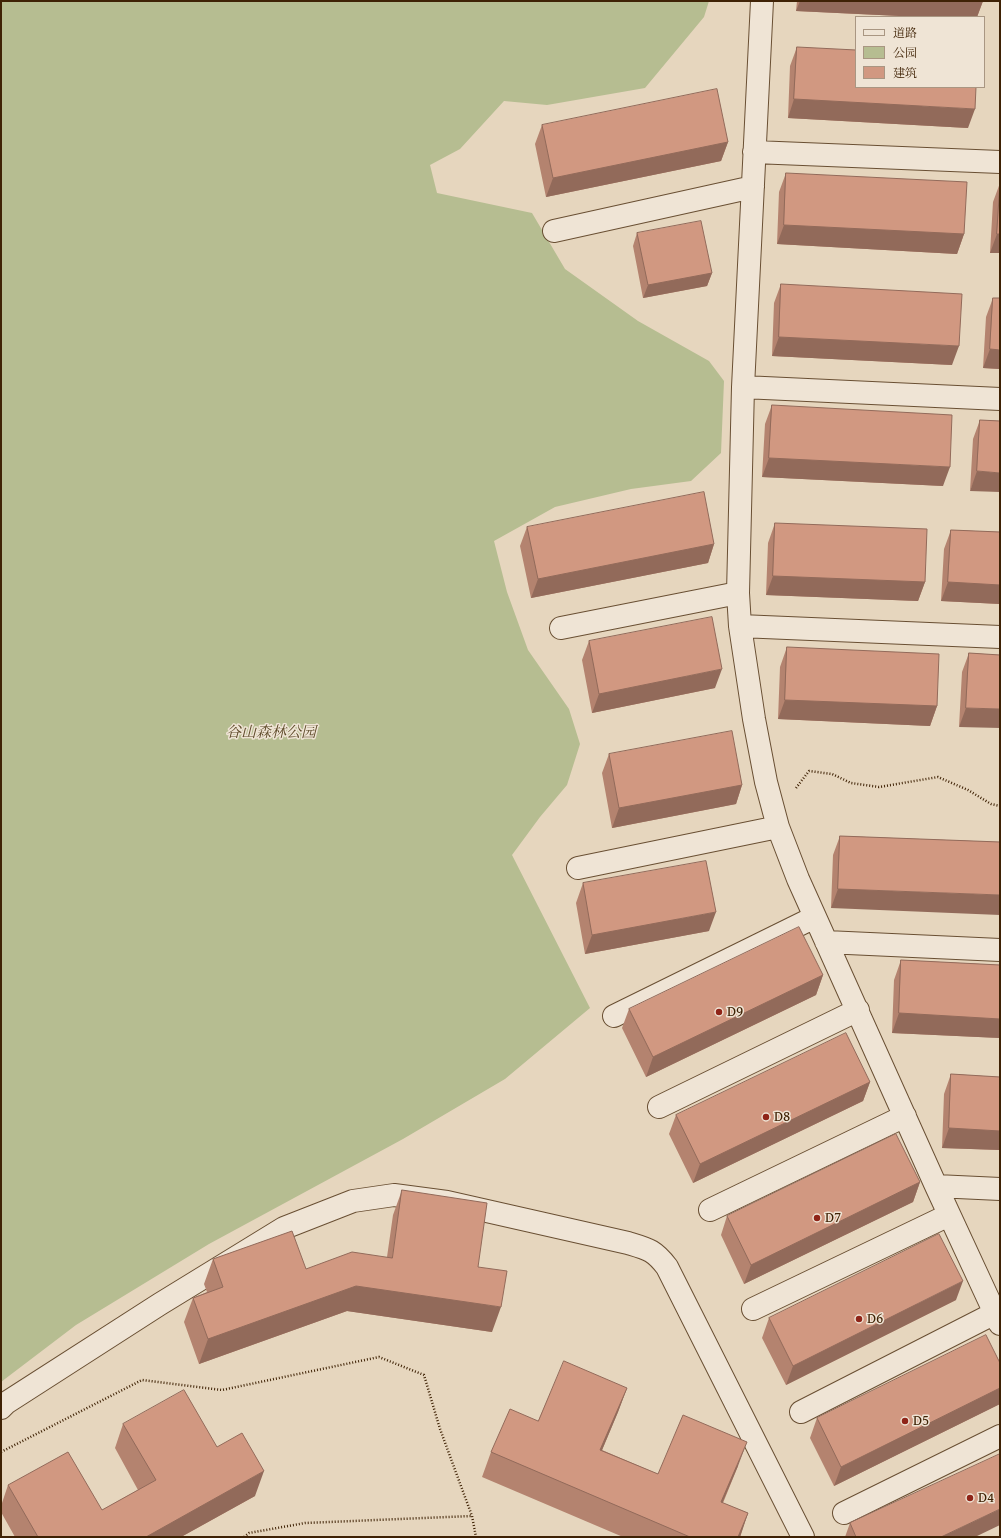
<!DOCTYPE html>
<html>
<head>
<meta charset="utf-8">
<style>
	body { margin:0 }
	#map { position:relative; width:1001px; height:1538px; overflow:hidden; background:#e6d6be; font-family:"Gentium Book Plus","Noto Serif SC",serif }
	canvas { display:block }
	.frame { position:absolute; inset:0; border:2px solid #3f2205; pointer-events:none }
	.legend { position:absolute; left:855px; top:16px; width:130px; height:72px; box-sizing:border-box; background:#efe4d5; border:1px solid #a99682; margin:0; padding:5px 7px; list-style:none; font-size:12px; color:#3f2205 }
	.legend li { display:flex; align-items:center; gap:8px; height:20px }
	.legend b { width:20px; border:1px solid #a99682 }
</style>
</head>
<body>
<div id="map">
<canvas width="1001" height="1538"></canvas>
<div class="frame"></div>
<ul class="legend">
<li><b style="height:5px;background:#efe4d5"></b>道路</li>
<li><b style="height:11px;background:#b6bd91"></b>公园</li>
<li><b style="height:11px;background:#d19881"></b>建筑</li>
</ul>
</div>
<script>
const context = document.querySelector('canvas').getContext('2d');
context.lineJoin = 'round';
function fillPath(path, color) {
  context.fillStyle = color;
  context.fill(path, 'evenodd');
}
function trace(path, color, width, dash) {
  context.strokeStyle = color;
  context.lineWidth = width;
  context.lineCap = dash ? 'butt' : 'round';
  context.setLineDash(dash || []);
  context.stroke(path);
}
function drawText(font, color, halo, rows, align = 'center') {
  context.font = font + ' "Gentium Book Plus","Noto Serif SC",serif';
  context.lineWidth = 3;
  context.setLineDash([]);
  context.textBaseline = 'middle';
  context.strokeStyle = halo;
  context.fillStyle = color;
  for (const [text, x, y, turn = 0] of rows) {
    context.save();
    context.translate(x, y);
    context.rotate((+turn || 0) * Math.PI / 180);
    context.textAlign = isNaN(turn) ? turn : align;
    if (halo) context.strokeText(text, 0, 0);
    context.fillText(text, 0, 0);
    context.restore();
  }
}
const green = new Path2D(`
	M1,1H709L704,17L645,88L547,105L504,101L460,149L430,165L437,193L532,213L565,269L638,321L709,361L724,381L721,453L691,481L631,489L555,507L494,541L507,592L528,650L569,709L580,744L567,785L540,817L512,855L590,1008L505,1079L403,1139L209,1244L76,1325L1,1382Z`);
const path = new Path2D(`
	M796,788L809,771L832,774L851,783L879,787L938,777L968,790L991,804L1000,806
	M1,1452L142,1380L222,1390L379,1357L424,1375L440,1429L472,1516L476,1537
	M244,1537L249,1533L305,1523L472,1516`);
const minor = new Path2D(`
	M762,1L743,387L738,593L740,626L754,719L766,782L778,827L798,879L936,1186L1000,1324
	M754,152L1000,162
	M554,231L753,187
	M743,387L1000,399
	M740,626L1000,637
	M561,628L738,593
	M578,868L778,827
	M826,942L1000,950
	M614,1016L815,917
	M659,1107L858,1010
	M936,1186L1000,1189
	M710,1210L905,1116
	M753,1309L949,1215
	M1,1408L6,1403L160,1304L284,1228L353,1201L394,1195L447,1202L628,1243C648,1249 654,1250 667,1267L803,1537
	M801,1412L995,1313
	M844,1513L1000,1436`);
const wall = new Path2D(`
	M797,1H983L977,17H921L796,11Z
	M797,47L968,128L788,118L790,66Z
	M1000,103V129H999Z
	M542,125L728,142L721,161L546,197L535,144Z
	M786,173L964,234L957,254L777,244L779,192Z
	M1000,183V253H990L993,202Z
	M637,233L712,273L707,286L643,298L633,246Z
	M781,284L952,365L772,356L774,303Z
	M993,298L1000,369L983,368L986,317Z
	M772,405L943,486L762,477L765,424Z
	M980,420L1000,421L970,491L973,439Z
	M775,523L925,582L918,601L766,595L768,543Z
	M527,527L714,544L708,563L531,598L520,546Z
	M951,530L1000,532V604L941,601L944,549Z
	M589,641L715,688L592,713L582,660Z
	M787,647L937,706L930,726L778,719L780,667Z
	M969,653L1000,655L959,727L962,672Z
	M609,754L742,785L736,804L612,828L602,773Z
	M840,836L1000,842L831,908L833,855Z
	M583,883L709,931L585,954L576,903Z
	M901,960L1000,965V1038L892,1033L894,980Z
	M823,975L816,995L646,1077L622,1028L629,1009Z
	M951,1074L1000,1077V1150L942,1148L944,1094Z
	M870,1082L863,1101L693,1183L669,1134L676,1115Z
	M920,1182L913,1202L744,1284L721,1235L727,1216Z
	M402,1190L478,1267L492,1332L347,1311L199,1364L184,1322L193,1298L207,1292L204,1284L213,1259L306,1269L387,1257L393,1215Z
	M956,1300L786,1385L762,1338L769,1318Z
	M1000,1363V1404L834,1486L810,1438L817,1418Z
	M627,1388L618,1412L602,1450L658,1474L738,1466L723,1503L748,1513L740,1537H623L482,1477L491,1452L538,1421Z
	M123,1424L217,1447L255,1496L181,1537H15L1,1512V1506L8,1485L102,1510L138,1490L115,1448Z
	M850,1523L975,1537H845Z`);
const shadedWall = new Path2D(`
	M800,1H983L977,17H921L796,11Z
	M794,99L975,109L968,128L788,118Z
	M728,142L721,161L546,197L553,178Z
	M784,225L964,234L957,254L777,244Z
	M997,234H1000V253H990Z
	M712,273L707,286L643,298L648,285Z
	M779,337L959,346L952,365L772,356Z
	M990,349L1000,350V369L983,368Z
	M769,458L950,467L943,486L762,477Z
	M977,471L1000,473V492L970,491Z
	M714,544L708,563L531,598L538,579Z
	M773,576L925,582L918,601L766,595Z
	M948,582L1000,585V604L941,601Z
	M722,669L715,688L592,713L599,694Z
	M785,700L937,706L930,726L778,719Z
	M966,708L1000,709V728L959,727Z
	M742,785L736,804L612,828L619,808Z
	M838,889L1000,895V915L831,908Z
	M716,912L709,931L585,954L592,935Z
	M823,975L816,995L646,1077L653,1057Z
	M899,1013L1000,1019V1038L892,1033Z
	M870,1082L863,1101L693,1183L700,1164Z
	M949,1128L1000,1131V1150L942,1148Z
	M920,1182L913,1202L744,1284L751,1265Z
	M963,1281L956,1300L786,1385L793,1366Z
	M356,1286L501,1307L492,1332L347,1311L199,1364L208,1339Z
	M627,1388L618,1412L592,1474L600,1450Z
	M1000,1388V1404L834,1486L841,1467Z
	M747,1442L738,1466L712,1527L721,1502Z
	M264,1471L255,1496L181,1537H146Z
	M1000,1509V1525L975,1537H941Z
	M748,1513L740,1537H738Z`);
const building = new Path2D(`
	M797,47L856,50V87H976L975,109L794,99Z
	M717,89L728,142L553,178L542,125Z
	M786,173L967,182L964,234L784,225Z
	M1000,183V234H997Z
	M701,221L712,273L648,285L637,233Z
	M781,284L962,294L959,346L779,337Z
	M993,298H1000V350L990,349Z
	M772,405L952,415L950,467L769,458Z
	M980,420L1000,421V473L977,471Z
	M704,492L714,544L538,579L527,527Z
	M775,523L927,529L925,582L773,576Z
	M951,530L1000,532V585L948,582Z
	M712,617L722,669L599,694L589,641Z
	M787,647L939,654L937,706L785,700Z
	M969,653L1000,655V709L966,708Z
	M732,731L742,785L619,808L609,754Z
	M840,836L1000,842V895L838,889Z
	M706,861L716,912L592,935L583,883Z
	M799,927L823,975L653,1057L629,1009Z
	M901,960L1000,965V1019L899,1013Z
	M846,1033L870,1082L700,1164L676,1115Z
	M951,1074L1000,1077V1131L949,1128Z
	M896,1134L920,1182L751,1265L727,1216Z
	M402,1190L487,1203L478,1267L507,1271L501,1307L356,1286L208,1339L193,1298L223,1287L213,1259L292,1231L306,1269L352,1252L392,1258Z
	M939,1234L963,1281L793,1366L769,1318Z
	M986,1335L1000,1363V1388L841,1467L817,1418Z
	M564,1361L627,1388L600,1450L658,1474L683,1415L747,1442L721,1502L748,1513L738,1537H690L491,1452L510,1409L538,1421Z
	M184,1390L217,1447L242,1433L264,1471L146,1537H38L8,1485L68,1452L102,1510L156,1480L123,1424Z
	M1000,1454V1509L941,1537H856L850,1523Z`);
const markers = [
	[719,1012,4,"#8f2418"],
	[766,1117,4,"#8f2418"],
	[817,1218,4,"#8f2418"],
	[859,1319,4,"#8f2418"],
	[905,1421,4,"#8f2418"],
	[970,1498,4,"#8f2418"]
];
const parkNames = [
	["谷山森林公园",271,733]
];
const poiNames = [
	["D9",727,1012],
	["D8",774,1117],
	["D7",825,1218],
	["D6",867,1319],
	["D5",913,1421],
	["D4",978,1498]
];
fillPath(green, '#b6bd91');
trace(minor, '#694f33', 24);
trace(path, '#3f2205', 2.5, [1, 2]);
trace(minor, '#efe4d5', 22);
fillPath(wall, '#b4836f');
fillPath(shadedWall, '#926a5a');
fillPath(building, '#d19881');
trace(building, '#926a5a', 1);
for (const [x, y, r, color] of markers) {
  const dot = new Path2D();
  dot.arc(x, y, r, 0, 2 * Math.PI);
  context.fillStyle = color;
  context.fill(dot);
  trace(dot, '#efe4d5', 1.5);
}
drawText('italic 15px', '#5d4928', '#efe4d5', parkNames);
drawText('15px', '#3f2205', '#efe4d5', poiNames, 'left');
</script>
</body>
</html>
